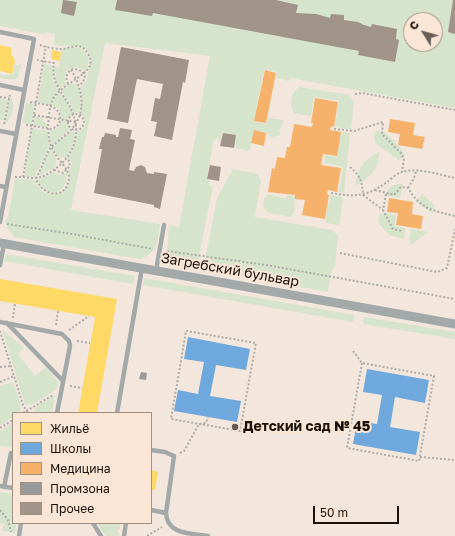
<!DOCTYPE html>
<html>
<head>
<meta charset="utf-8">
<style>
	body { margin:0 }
	#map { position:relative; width:455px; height:536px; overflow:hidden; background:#f3e7dd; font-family:"Golos Text",sans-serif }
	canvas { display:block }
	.legend { position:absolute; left:12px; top:412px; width:140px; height:112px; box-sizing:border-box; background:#fbe6d5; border:1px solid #a19184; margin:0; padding:5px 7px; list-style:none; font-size:12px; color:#1a110a }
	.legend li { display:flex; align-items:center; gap:8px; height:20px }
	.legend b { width:20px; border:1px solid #a19184 }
	.north { position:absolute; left:403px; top:12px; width:40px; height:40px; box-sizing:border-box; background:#fbe6d5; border:1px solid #a19184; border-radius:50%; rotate:307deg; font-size:11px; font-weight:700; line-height:16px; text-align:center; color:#1a110a }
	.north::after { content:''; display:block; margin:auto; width:14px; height:18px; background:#665c54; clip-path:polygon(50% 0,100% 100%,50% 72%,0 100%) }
	.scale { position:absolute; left:313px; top:506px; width:86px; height:18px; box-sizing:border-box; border:2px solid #1a110a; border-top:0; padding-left:5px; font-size:12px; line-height:14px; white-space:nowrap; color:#1a110a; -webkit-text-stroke:3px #fbe6d5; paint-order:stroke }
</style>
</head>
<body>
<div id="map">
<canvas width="455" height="536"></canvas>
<ul class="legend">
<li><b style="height:11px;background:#ffd966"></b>Жильё</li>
<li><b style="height:11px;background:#6fa8dc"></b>Школы</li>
<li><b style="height:11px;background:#f6b26b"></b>Медицина</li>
<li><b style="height:11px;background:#999"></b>Промзона</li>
<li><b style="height:11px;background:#a09388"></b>Прочее</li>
</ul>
<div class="north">С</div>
<div class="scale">50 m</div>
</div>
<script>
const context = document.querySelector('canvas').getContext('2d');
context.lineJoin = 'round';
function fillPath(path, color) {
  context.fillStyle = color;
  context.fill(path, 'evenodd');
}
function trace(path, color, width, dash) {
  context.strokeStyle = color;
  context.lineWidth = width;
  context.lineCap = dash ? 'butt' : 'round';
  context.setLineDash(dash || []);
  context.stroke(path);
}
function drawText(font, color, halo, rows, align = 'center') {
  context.font = font + ' "Golos Text",sans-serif';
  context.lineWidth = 4;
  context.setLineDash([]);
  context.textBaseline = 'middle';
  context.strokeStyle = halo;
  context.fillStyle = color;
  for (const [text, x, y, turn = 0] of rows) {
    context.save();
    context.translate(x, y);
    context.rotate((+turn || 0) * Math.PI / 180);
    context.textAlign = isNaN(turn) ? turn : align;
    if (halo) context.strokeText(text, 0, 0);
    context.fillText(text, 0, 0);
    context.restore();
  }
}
const green = new Path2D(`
	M0,0H455V108L290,78L289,81L276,78L277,72L264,70L254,121L266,124L268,118L283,120L281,129H279L280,135L272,138L268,134L254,130L250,149L248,151L235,148L236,135L222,132L220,144L218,137L213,142L207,179L210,181L209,185L213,186L198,262L193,269L174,265L167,257L169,225L179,227L210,56L105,43L71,210L160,224C158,242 158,252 140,259L14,237L6,226L5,220L8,218L15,178L35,180C39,192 50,198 62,192L69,183V171L72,164L69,156L74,146L77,132L83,129L86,123L84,117L80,114L82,99L81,88L87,80C87,73 90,69 91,62C91,39 66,48 54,45L55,34L46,32V35L0,26ZM411,20H435V44H411Z
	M73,47C87,48 93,61 85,72L77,67L69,69L65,77L66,84L60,88L55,80L54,66L59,67L62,49Z
	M19,64H21L18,77L15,80L0,78V75H13L15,65H19Z
	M44,64L52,66L53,79L58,90L50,105L38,102Z
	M71,83L77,84C81,93 81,101 79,111L74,113L68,100L61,90Z
	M299,87L350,95L354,102L351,130L335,127L339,101L314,97L311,116L294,113C289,105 291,92 299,87Z
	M59,91L64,97L73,113L66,120L62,119L59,109L51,105Z
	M10,96C16,104 13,119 5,124Z
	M0,98L8,100L4,120H0Z
	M26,103L35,104L31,125L23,123Z
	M35,116L42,117L43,121L48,124L47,128L33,125Z
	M62,121L66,122L70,129L52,145L49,131L58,128Z
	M32,128L47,131L50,146L34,178L24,176Z
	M74,131C76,140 71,151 65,158L58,157L52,146L70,132Z
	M376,131C389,130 398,146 405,155L399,160L375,143L374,135Z
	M341,132L350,133L344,193L339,192L343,167L324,163L325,155L337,157Z
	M51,148L56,159L55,167L40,176L39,173Z
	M380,151C377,171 372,176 355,186C359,166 362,162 380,151Z
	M233,169L255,173L259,176L261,181L255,217L332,230L338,235L335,266L331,272L328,292L205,269L204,265L217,198Z
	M53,172L60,175L67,173L66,183L60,191C50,195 41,191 37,180Z
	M398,184H403L400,198L384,195L391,186Z
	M268,194L282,198H287V195L295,196L294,213L291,217L269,213C261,208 262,200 268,194Z
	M422,194L434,205L432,213L416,202Z
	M330,195L343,197L340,222L338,225L326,223L325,221Z
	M385,213L396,215L395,226L405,228L404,239L389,235L378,222L379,215Z
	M411,229L428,232L411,245L409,240Z
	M6,254L135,276L133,284L4,261Z
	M144,278L355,315L353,322L143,285Z
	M364,317L455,332V339L363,324Z
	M2,329L24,348L18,354L35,376L46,367L58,382L56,390L33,404L25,405Z
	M13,382L21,405L20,413H13V417L0,426V386Z
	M55,395L52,413H34L35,408Z
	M13,422V448L0,446V431Z
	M0,492L13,494V523H17L15,533L2,531L4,524L0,523Z
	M97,523H120V529H118L119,536H106Z`);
const homes = new Path2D(`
	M0,45L12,48L11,53L15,61L12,74L0,71Z
	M52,50L61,52L60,61L51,59Z
	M0,279L117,299L97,413H78L95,317L0,301Z
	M151,470L158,472L155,490H151Z`);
const schools = new Path2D(`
	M188,337L250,349L246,370L216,365L210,396L241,401L237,422L174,411L178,390L198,394L204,362L184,359Z
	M367,369L429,380L425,403L395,397L390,427L420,432L416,455L353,444L357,421L377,424L382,395L363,392Z`);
const health = new Path2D(`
	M265,70L276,73L266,123L254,121Z
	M315,98L338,102L334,127L331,126L330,130L341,132L337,156L323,154L321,165L341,168L337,192L328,190L327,194L329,195L325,219L302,215L305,200L295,199V195L268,192L272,168L275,169L277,157L285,158L287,147H290L294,124L312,127L313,123H311Z
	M390,119L415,123L413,135L425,137L422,149L398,145L400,134L388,132Z
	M254,130L266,133L264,146L251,143Z
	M389,198L413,202L412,214L423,216L421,229L396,225L398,213L387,212Z`);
const industry = new Path2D(`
	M141,372L147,373L146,380L139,379Z`);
const building = new Path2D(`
	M63,0L77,2L74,16L61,13Z
	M117,0H276L298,5L296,13L316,14L330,18L331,14L344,15V20L358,22L364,25L371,27L372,24L397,29L396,39L399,40L395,62L358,55L359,51L153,13L152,16L115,10Z
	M453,0H455V34L448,32Z
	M121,47L189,60L185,83L183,82L172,140L154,136L157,122L151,121L155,98L160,99L163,84L137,79L128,123L107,119Z
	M120,128L132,130L130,139L135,140L129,170L134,171L136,167L141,165L145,167L147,173L154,174V172L167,174L160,209L154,207V205L94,193L102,149H99L102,137H104L105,133L116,135V137H118Z
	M223,133L236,135L234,148L220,146Z
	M210,165L221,167L219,181L207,179Z`);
const path = new Path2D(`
	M40,45C46,47 54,49 61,49C71,49 80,40 88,54C102,77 54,80 50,108C48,123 46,138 54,152C58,161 69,168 69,178C67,200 43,197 36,179L49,150C54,143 63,138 70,131C87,114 83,88 71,70
	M68,84C65,77 67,72 73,69C80,69 84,72 85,78L80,86
	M355,94L362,93L455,110
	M0,97L9,98
	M68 122a8 8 0 1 1 16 0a8 8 0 1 1-16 0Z
	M34,115L76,122
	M4,124L10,95
	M26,125L52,129C56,127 60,125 60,120C62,104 40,104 29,102
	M334,129L354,131L383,122L382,134L400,152L404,159L402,172
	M350,167C361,176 362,182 363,195L383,210
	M54,170L63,173L70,166L68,157
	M15,177H23L46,46
	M23,177C40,180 46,176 59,166C67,159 73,150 75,140C82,101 48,93 54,63L37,60
	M408,188L414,178L416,171
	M375,190L394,195L401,187L408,188C420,209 434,211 455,216
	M331,193C356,197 366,197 387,182C391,179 397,173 402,172C418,167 440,175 455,178
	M386,194L383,210L393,229L402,231
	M7,224L72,234L153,249
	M167,251L266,265L455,299
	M340,253L437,272L447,268L455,229
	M13,318L15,303
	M56,325L58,311
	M69,330L89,316
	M0,331L23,405L28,413
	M186,331L256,343L240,431L171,419Z
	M77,341L90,343
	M353,351L362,363L434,376L419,461L347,448L362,363
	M0,367L11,366
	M0,382L14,376
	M70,386L82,388
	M23,413L53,395
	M0,428L13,420
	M180,453L184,451L199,424L206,423L208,417
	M420,457L455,460
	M0,510L8,520L11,532
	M147,536L162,527`);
const service = new Path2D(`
	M0,32L34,39L0,222
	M0,85L24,90
	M0,131L16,134
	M0,186L6,187
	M0,265L4,244
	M156,271L164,225
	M0,322L62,334L69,341L70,346L57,413
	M7,323L63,381
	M117,413L142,268
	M151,450L165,452L174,456L166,513
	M0,486L13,488
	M4,487L11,453
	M151,510L166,513C167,535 191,533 208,536
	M93,523L101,536
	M19,536L21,523
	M124,536L126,523`);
const minor = new Path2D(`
	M0,243L455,324`);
const markers = [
	[235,427,4,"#665c54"]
];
const streetNames = [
	["Загребский бульвар",230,270,10]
];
const poiNames = [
	["Детский сад № 45",243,427]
];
fillPath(green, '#d6e4cc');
fillPath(homes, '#ffd966');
fillPath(schools, '#6fa8dc');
fillPath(health, '#f6b26b');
fillPath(industry, '#999');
fillPath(building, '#a09388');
trace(path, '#adaca9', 2, [2, 2]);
trace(service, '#a2a9a8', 4.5);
trace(minor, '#a2a9a8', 9);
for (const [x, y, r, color] of markers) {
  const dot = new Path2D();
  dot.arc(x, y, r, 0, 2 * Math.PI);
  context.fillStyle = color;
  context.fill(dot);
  trace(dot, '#fbe6d5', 1.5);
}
drawText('14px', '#1a110a', '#fbe6d5', streetNames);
drawText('bold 14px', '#1a110a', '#fbe6d5', poiNames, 'left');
</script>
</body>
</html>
